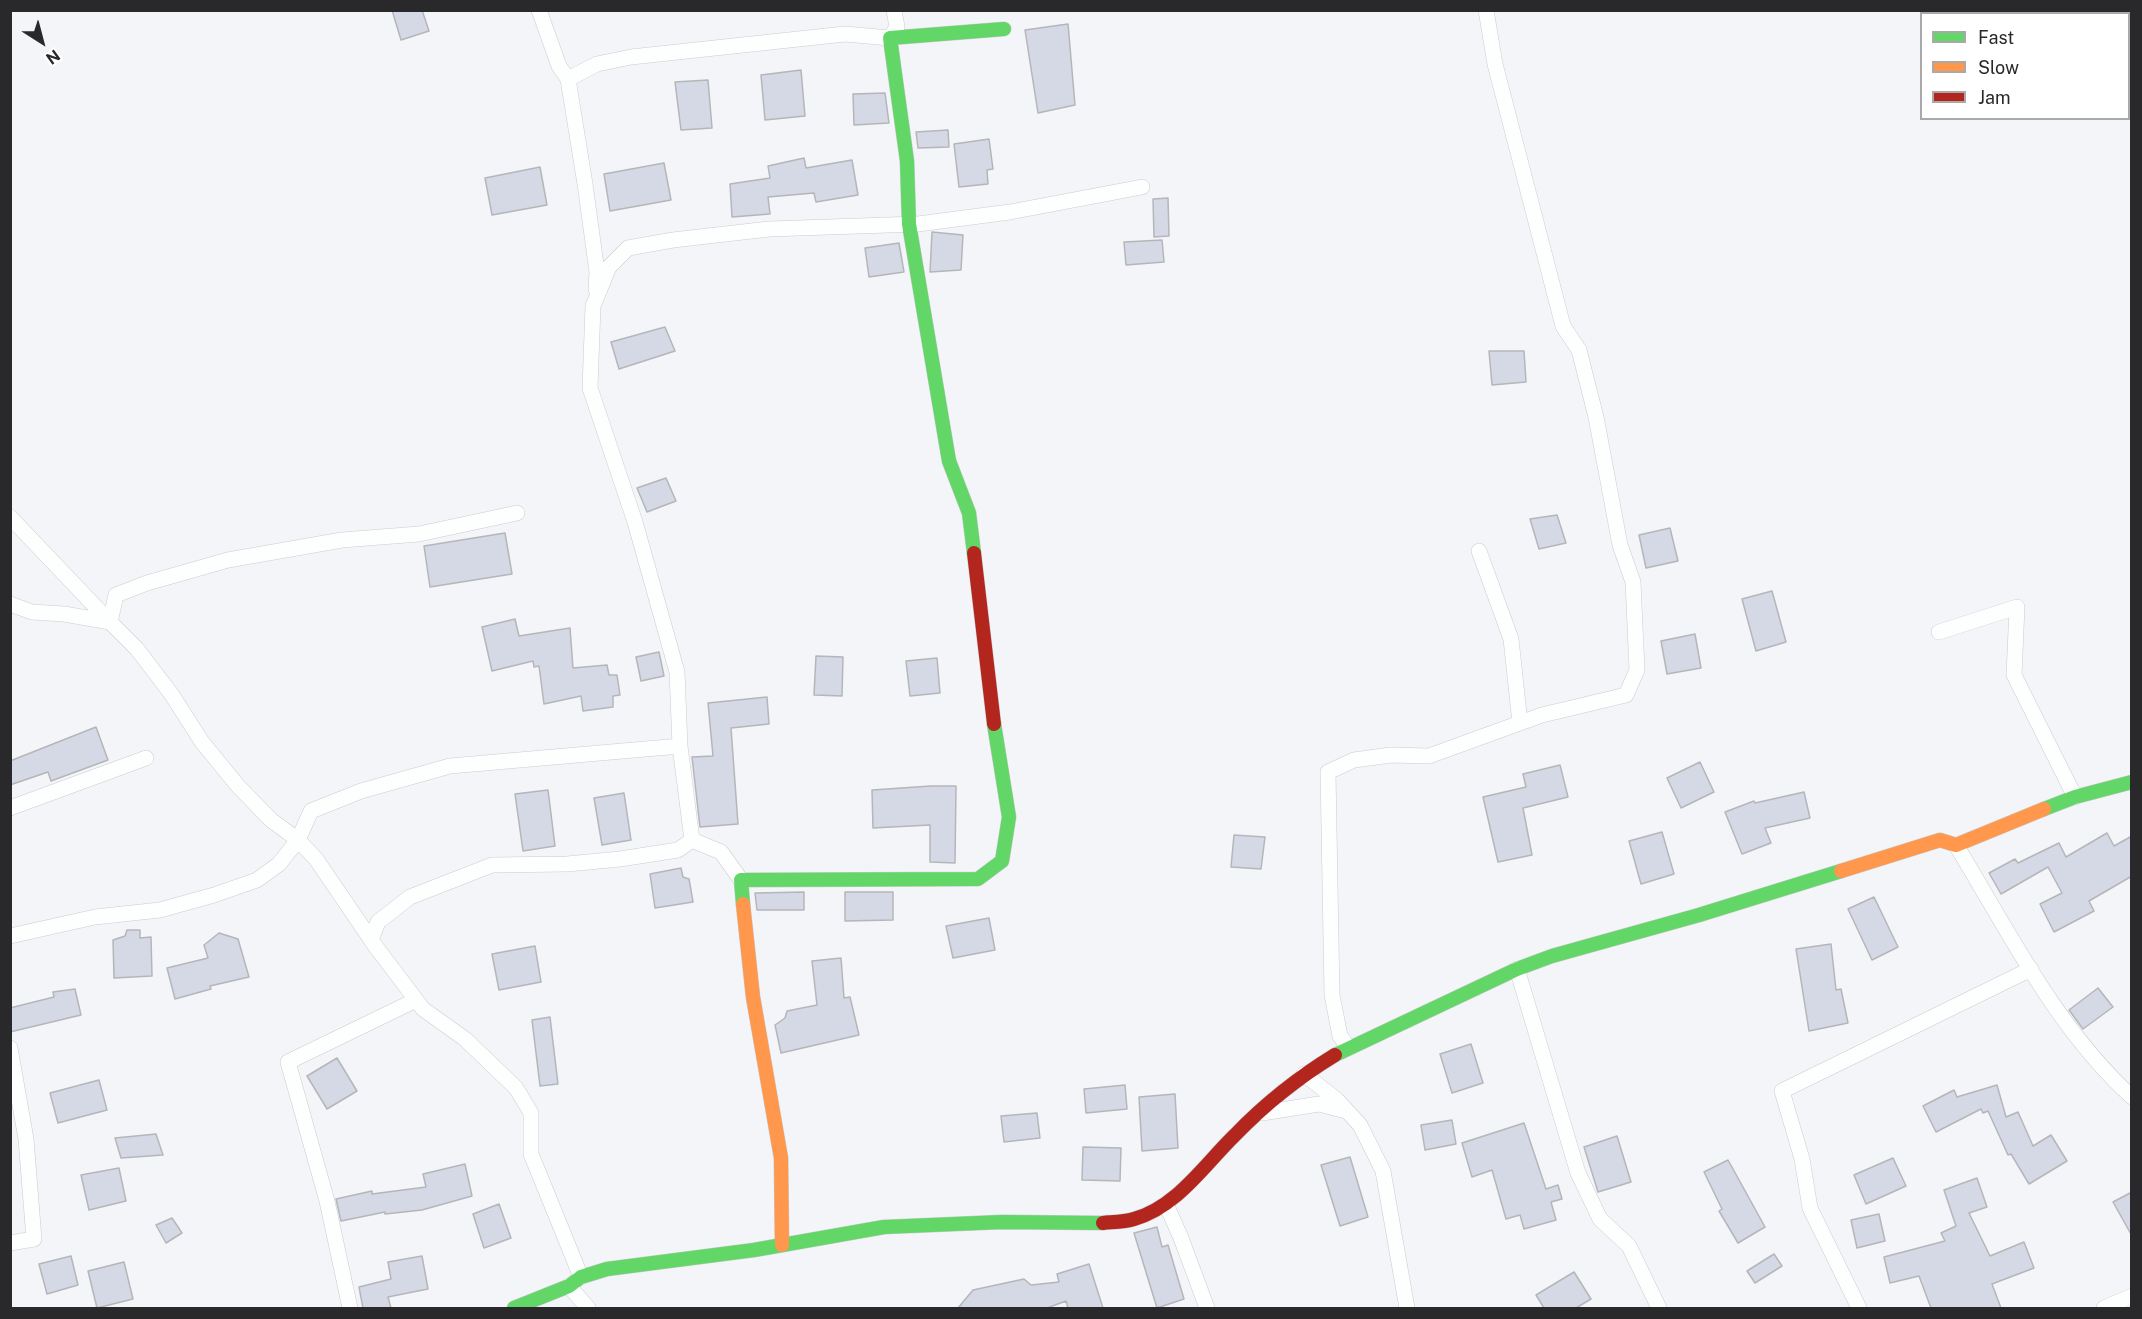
<!DOCTYPE html>
<html>
<head>
<meta charset="utf-8">
<style>
	body { margin:0 }
	#map { position:relative; width:2142px; height:1319px; overflow:hidden; background:#f3f5f8; font-family:"Public Sans",sans-serif }
	canvas { display:block }
	.frame { position:absolute; inset:0; border:12px solid #29292b; pointer-events:none }
	.legend { position:absolute; left:1920px; top:12px; width:210px; height:108px; box-sizing:border-box; background:#fff; border:2px solid #a9a9aa; margin:0; padding:8px 10px; list-style:none; font-size:18px; color:#29292b }
	.legend li { display:flex; align-items:center; gap:12px; height:30px }
	.legend b { width:30px; border:2px solid #a9a9aa }
	.north { position:absolute; left:12px; top:12px; width:60px; height:60px; -webkit-text-stroke:4px #fff; paint-order:stroke; rotate:144deg; font-size:16px; font-weight:700; line-height:24px; text-align:center; color:#29292b }
	.north::after { content:''; display:block; margin:auto; width:21px; height:27px; background:#29292b; clip-path:polygon(50% 0,100% 100%,50% 72%,0 100%) }
</style>
</head>
<body>
<div id="map">
<canvas width="2142" height="1319"></canvas>
<div class="frame"></div>
<ul class="legend">
<li><b style="height:8px;background:#63d668"></b>Fast</li>
<li><b style="height:8px;background:#ff974d"></b>Slow</li>
<li><b style="height:8px;background:#b3261e"></b>Jam</li>
</ul>
<div class="north">N</div>
</div>
<script>
const context = document.querySelector('canvas').getContext('2d');
context.lineJoin = 'round';
function fillPath(path, color) {
  context.fillStyle = color;
  context.fill(path, 'evenodd');
}
function trace(path, color, width, dash) {
  context.strokeStyle = color;
  context.lineWidth = width;
  context.lineCap = dash ? 'butt' : 'round';
  context.setLineDash(dash || []);
  context.stroke(path);
}
const building = new Path2D(`
	M392,10H422L429,31L401,40Z
	M1068,24L1075,105L1038,113L1025,30Z
	M801,70L805,116L765,120L761,75Z
	M708,80L712,128L681,130L675,82Z
	M885,93L889,123L854,125L853,94Z
	M948,130L949,147L918,148L916,132Z
	M989,139L993,169L987,170L988,184L959,187L954,144Z
	M804,158L806,168L852,160L858,195L816,202L814,193L768,197L770,214L732,217L730,184L770,178L768,166Z
	M664,163L671,200L610,211L604,174Z
	M540,167L547,205L492,215L485,178Z
	M1168,198L1169,236L1154,237L1153,199Z
	M932,232L963,235L961,270L930,272Z
	M1162,240L1164,262L1126,265L1124,242Z
	M899,243L904,272L869,277L865,248Z
	M665,327L675,351L619,369L611,342Z
	M1489,351H1524L1526,382L1492,385Z
	M666,478L676,501L647,512L637,488Z
	M1557,515L1566,543L1539,549L1530,519Z
	M1670,528L1678,561L1646,568L1639,535Z
	M505,533L512,574L430,587L424,546Z
	M1772,591L1786,642L1756,651L1742,599Z
	M515,619L519,636L570,628L573,668L607,665L609,675H617L620,695L613,696V707L583,711L581,696L544,704L539,666L534,667L533,661L492,671L482,627Z
	M1695,634L1701,668L1667,674L1661,641Z
	M659,652L664,676L641,681L636,657Z
	M816,656L843,657L842,696L814,695Z
	M937,658L940,693L910,696L906,661Z
	M767,697L769,724L731,728L738,824L700,827L692,757L713,756L708,703Z
	M96,727L108,760L51,781L48,772L10,785V761Z
	M1700,762L1714,792L1681,808L1667,778Z
	M1560,765L1568,797L1523,808L1532,855L1498,862L1483,797L1526,787L1523,774Z
	M931,786H956L955,863L930,862V825L873,828L872,790Z
	M548,790L555,846L523,851L515,794Z
	M1804,792L1810,818L1765,828L1771,843L1742,854L1725,812L1754,801L1755,803Z
	M624,793L631,840L602,845L594,798Z
	M1662,832L1674,874L1641,884L1629,841Z
	M2107,833L2114,846L2132,836V876L2089,901L2094,911L2054,932L2040,904L2062,893L2048,867L2001,894L1989,873L2015,859L2018,863L2059,843L2066,857Z
	M1234,835L1265,837L1261,869L1231,867Z
	M681,868L683,877L689,879L693,902L655,908L650,874Z
	M804,892V910H757L755,893Z
	M845,892H893V920L845,921Z
	M1874,897L1898,947L1872,960L1848,909Z
	M989,918L995,950L953,958L946,926Z
	M127,930H140V938L151,937L152,976L114,978L113,940L125,936Z
	M219,933L238,939L249,977L210,986L211,989L175,999L167,968L208,958L204,945Z
	M1831,944L1836,990L1841,989L1848,1023L1809,1031L1796,949Z
	M535,946L541,982L499,990L492,954Z
	M841,958L844,998L850,997L859,1035L781,1053L775,1025L785,1018L787,1011L817,1005L812,961Z
	M2098,988L2113,1007L2083,1029L2069,1010Z
	M75,989L81,1015L10,1032V1008L54,997L53,992Z
	M550,1017L558,1084L540,1086L532,1020Z
	M1471,1044L1483,1083L1452,1093L1440,1054Z
	M337,1058L357,1091L327,1109L307,1076Z
	M99,1080L107,1110L58,1123L50,1093Z
	M1125,1085L1127,1109L1086,1113L1084,1089Z
	M1997,1085L2006,1117L2018,1112L2033,1146L2051,1135L2067,1161L2029,1184L2011,1154L2008,1155L1988,1111L1983,1113L1981,1109L1936,1132L1923,1106L1954,1090L1957,1097Z
	M1175,1094L1178,1148L1142,1151L1139,1097Z
	M1037,1113L1040,1138L1004,1142L1001,1116Z
	M1452,1120L1456,1144L1425,1150L1421,1125Z
	M1524,1123L1546,1189L1558,1185L1562,1199L1551,1202L1556,1220L1524,1229L1520,1215L1506,1219L1492,1170L1472,1177L1462,1143Z
	M156,1134L163,1155L121,1158L115,1138Z
	M1617,1136L1631,1182L1598,1192L1584,1147Z
	M1083,1147L1121,1148L1120,1181L1082,1180Z
	M1350,1157L1368,1217L1340,1226L1321,1165Z
	M1893,1158L1906,1186L1866,1204L1854,1175Z
	M1728,1160L1765,1227L1738,1243L1719,1211L1722,1209L1704,1172Z
	M465,1164L472,1196L422,1210L385,1214V1212L341,1221L336,1199L372,1191V1194L426,1187L423,1174Z
	M119,1168L126,1201L89,1210L81,1175Z
	M1977,1178L1987,1207L1969,1213L1990,1256L2024,1242L2034,1268L1992,1284L2001,1308H1931L1919,1276L1890,1283L1884,1257L1945,1241L1941,1233L1956,1226L1944,1190Z
	M2132,1192V1236L2113,1202Z
	M499,1204L511,1238L484,1248L473,1214Z
	M1879,1214L1885,1241L1857,1248L1851,1220Z
	M172,1218L182,1233L166,1243L156,1225Z
	M1157,1227L1162,1247L1168,1245L1184,1299L1157,1308L1134,1233Z
	M1774,1254L1782,1266L1755,1283L1747,1271Z
	M71,1256L78,1285L47,1294L39,1264Z
	M422,1256L428,1289L388,1297L391,1308H363L359,1287L391,1279L388,1262Z
	M124,1262L133,1299L97,1308L88,1271Z
	M1089,1264L1103,1308H1068L1066,1301L1047,1308H958L973,1290L1024,1279L1031,1285L1059,1282L1057,1274Z
	M1574,1272L1591,1299L1576,1308H1544L1536,1295Z`);
const street = new Path2D(`
	M539,10L559,66L568,79
	M596,289L597,272L585,184L568,79L597,64L631,57L845,34L890,38L897,27L894,10
	M10,517L110,622
	M1479,551L1511,639L1520,723
	M10,604L32,612L64,614L110,622L137,649L172,695L202,742L238,786L271,820L298,840L279,864L257,880L214,895L160,910L95,917L10,936
	M110,622L116,595L147,583L228,560L342,540L419,534L517,513
	M1939,632L2017,607L2014,675L2075,797
	M10,808L146,758
	M1956,845C2009,932 2056,1028 2132,1097
	M741,880L721,852L692,840L680,746L677,672L635,522L590,388L593,306L609,267L628,248L673,240L769,229L918,224L1010,212L1142,187
	M371,940L378,922L410,897L492,865L567,864L620,859L678,850L692,840
	M1517,969L1578,1173L1600,1219L1629,1246L1659,1308
	M1348,1047L1340,1036L1332,995L1328,772L1354,760L1391,755L1429,756L1542,715L1626,695L1637,670L1633,582L1620,545L1596,417L1579,350L1563,326L1495,64L1486,10
	M10,1048L26,1139L34,1239L10,1243
	M1304,1074L1337,1100L1360,1125L1383,1171L1407,1308
	M1262,1113L1319,1104L1346,1111
	M1166,1204L1181,1238L1207,1308
	M581,1277L531,1154V1113L516,1088L465,1039L423,1009L376,947L316,859L298,840L311,811L361,791L450,766L680,746
	M569,1286L588,1308
	M350,1308L327,1201L288,1062L416,1000
	M1859,1308L1810,1208L1802,1159L1782,1091L2031,969
	M2104,1308L2132,1296`);
const fast = new Path2D(`
	M974,553L969,513L949,461L909,224L907,161L890,38L1004,29
	M2044,809L2075,797L2132,782
	M743,904L741,880L978,879L1002,861L1009,817L994,724
	M1335,1055L1517,969L1552,956L1699,915L1841,871
	M514,1308L569,1286L581,1277L607,1269L754,1250L884,1227L1002,1222L1103,1223`);
const slow = new Path2D(`
	M1841,871L1940,840L1956,845L2044,809
	M743,904L753,997L781,1158L782,1245`);
const jam = new Path2D(`
	M974,553L994,724
	M1103,1223C1113,1222 1124,1222 1134,1219C1177,1207 1205,1164 1235,1135C1264,1105 1299,1077 1335,1055`);
fillPath(building, '#d5d8e5');
trace(building, '#b5b6b9', 1.5);
trace(street, '#cbccce', 16);
trace(fast, '#cbccce', 15);
trace(slow, '#cbccce', 15);
trace(jam, '#cbccce', 15);
trace(street, '#fdfefe', 15);
trace(fast, '#63d668', 14);
trace(slow, '#ff974d', 14);
trace(jam, '#b3261e', 14);
</script>
</body>
</html>
